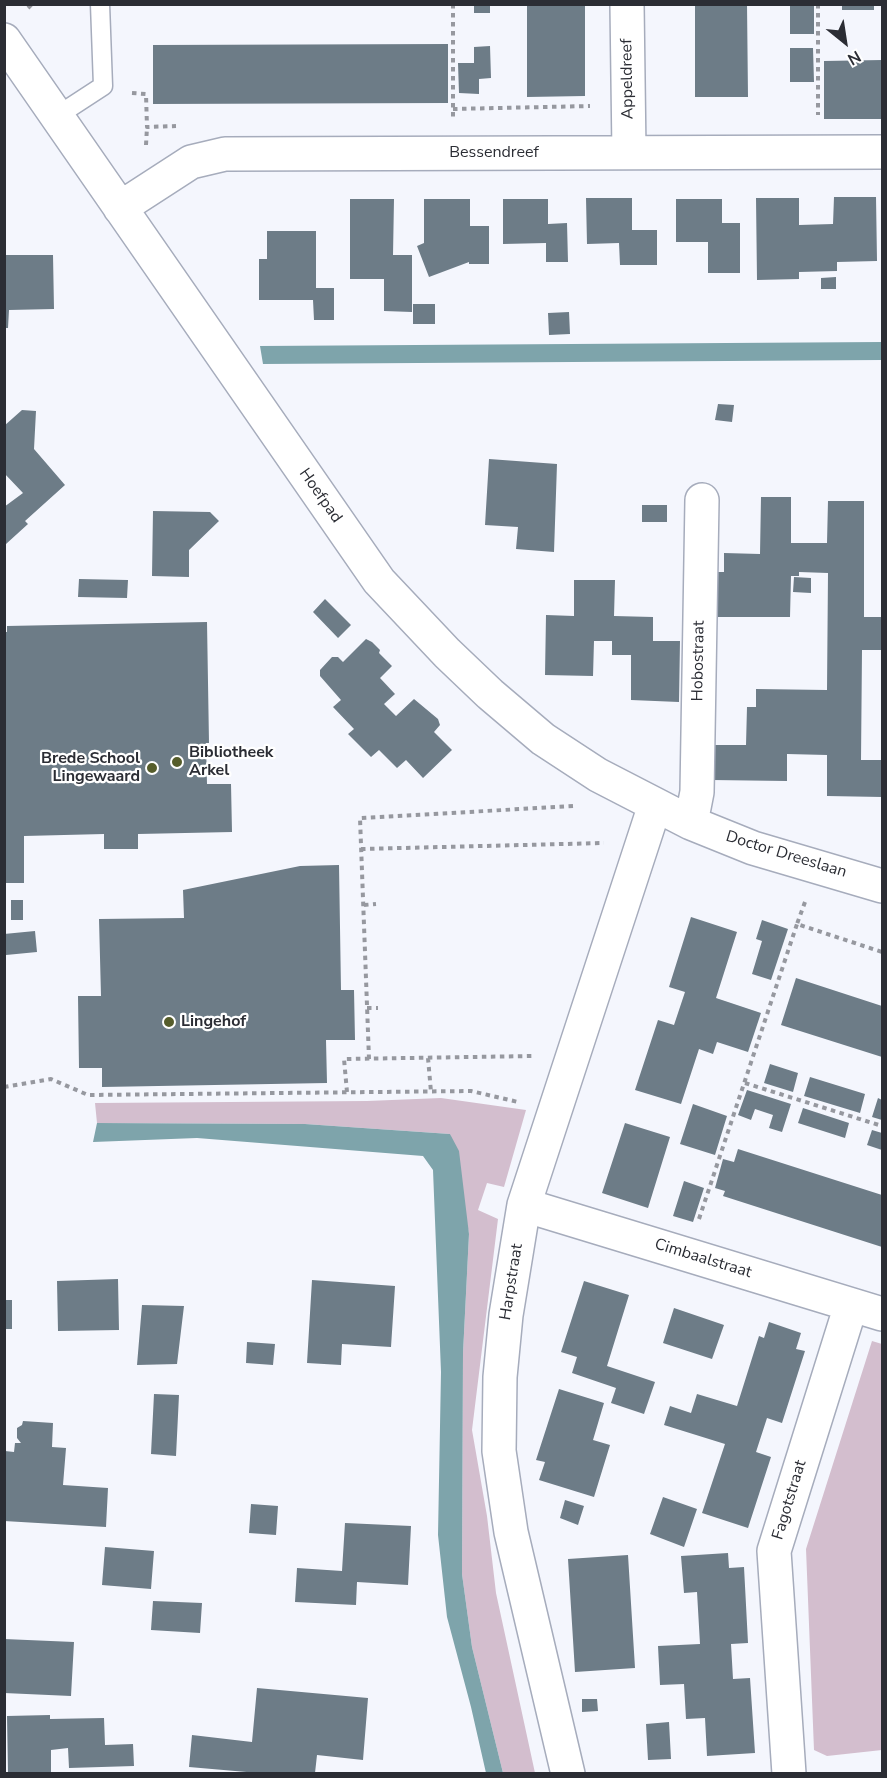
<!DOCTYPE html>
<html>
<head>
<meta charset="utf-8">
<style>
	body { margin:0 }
	#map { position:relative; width:887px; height:1778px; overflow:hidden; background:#f4f6fd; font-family:"Nunito Sans",sans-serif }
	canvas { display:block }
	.frame { position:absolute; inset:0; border:6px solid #2b2d34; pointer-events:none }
	.north { position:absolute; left:815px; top:12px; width:60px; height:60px; -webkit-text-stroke:4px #fff; paint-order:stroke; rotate:150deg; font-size:16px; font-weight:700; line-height:24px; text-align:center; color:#2b2d34 }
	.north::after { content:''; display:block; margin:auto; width:21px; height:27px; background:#2b2d34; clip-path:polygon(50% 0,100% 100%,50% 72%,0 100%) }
</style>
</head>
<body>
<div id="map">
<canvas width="887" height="1778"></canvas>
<div class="frame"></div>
<div class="north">N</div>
</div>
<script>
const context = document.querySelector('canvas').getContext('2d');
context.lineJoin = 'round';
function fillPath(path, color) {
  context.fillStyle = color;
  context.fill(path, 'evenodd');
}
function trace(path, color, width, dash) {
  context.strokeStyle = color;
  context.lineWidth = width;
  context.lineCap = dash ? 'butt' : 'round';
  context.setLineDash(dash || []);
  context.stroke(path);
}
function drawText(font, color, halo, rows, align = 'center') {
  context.font = font + ' "Nunito Sans",sans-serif';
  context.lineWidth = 4.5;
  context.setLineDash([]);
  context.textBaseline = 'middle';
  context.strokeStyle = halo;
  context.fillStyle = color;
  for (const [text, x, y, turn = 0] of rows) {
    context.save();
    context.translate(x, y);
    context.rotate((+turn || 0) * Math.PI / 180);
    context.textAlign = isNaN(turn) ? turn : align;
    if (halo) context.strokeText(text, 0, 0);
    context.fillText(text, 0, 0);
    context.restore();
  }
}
const green = new Path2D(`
	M441,1098L526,1110L504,1187L487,1183L478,1210L498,1219L472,1430L487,1516L496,1593L535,1773H503L472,1647L462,1574L463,1353L469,1234L450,1134L305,1124L97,1123L95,1103L367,1101Z
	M872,1341L882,1344V1750L827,1756L814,1750L806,1549Z`);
const water = new Path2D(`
	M882,342V360L263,364L260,346Z
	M97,1123L305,1124L450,1134L459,1151L469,1234L463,1353L462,1574L472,1647L503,1773H486L471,1707L447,1617L438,1535L441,1372L433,1170L423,1156L197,1138L93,1142Z`);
const building = new Path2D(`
	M474,4H490V13H474Z
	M527,4H585V96L527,97Z
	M695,4H747L748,97H695Z
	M790,4H814V34H790Z
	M842,4H874V10H842Z
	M448,44V103L153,104V45Z
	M490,46L491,78L479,79V94L459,93L458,63H474V47Z
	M790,48H813L814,82H790Z
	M882,60V119H824V61Z
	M834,197H876L877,261L837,262V271L799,272V279L757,280L756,198H799V225L833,224Z
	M586,198H632V230H657V265H620L619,243L587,244Z
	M350,199H394L393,255H412V312L384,311V279H350Z
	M424,199H470V226H489V264H469V262L429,277L417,246L424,243Z
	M503,199H548V224L567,223L568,262H546V243L503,244Z
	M676,199H722V223H740V273H708V242H676Z
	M267,231H316V288H334V320H314L313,300H259V259H267Z
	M4,255H53L54,309L9,310L8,328H4Z
	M836,277V289H821V278Z
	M413,304H435V324H413Z
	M569,312L570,334L549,335L548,313Z
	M718,404L734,405L732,422L715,420Z
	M22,410L36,411L34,449L65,485L25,521L28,524L6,544L4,507L23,493L4,473V426Z
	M489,459L557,464L554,552L516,549L518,527L485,525Z
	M761,497H791V543H827L828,501H864V617H882V650H862L861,760H882V797L827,796V755L787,754V781L712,780L713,745H746L747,707H756V689L827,690L828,573L799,572V576H791L790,617H715L716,572H724V553L760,554Z
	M642,505H667V522H642Z
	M153,511L210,512L219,521L189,550V577L152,576Z
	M794,577L811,578V593L793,592Z
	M79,579L128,580L127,598L78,597Z
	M574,580H615L614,616L653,617V641H680L679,702L631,700V655H612V641H594L593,676L545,675L546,615L574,616Z
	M325,599L351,625L338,638L313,612Z
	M207,622L209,743H206L207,784H231L232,832L138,834V849H104V834L24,836V883H4V632H7V626Z
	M366,639L372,642L380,650L379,653L392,666L380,678L395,694L384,704L396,716L414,699L438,719L440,725L434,732L452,750L423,778L406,760L397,768L379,750L371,757L348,734L354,729L333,707L341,700L320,676V670L332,657H338L343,662Z
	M339,865L341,990H354L355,1040H326L327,1083L102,1087V1068H79L78,996H101L99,919L184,918L183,890L300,866Z
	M11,900H23V920H11Z
	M691,917L737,932L716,998L761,1013L748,1052L717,1042L713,1054L699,1049L681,1104L635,1090L658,1020L674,1025L685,992L669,987Z
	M762,920L788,929L771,980L752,974L762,941L756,939Z
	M35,931L37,952L6,955L4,934Z
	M796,978L882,1006V1057L781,1025Z
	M770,1064L798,1073L793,1092L764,1083Z
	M810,1077L865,1094L860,1113L804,1096Z
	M747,1090L791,1104L782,1132L769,1128L773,1115L755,1109L751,1120L738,1115Z
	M878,1098L882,1100V1120L872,1117Z
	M693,1104L727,1116L715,1155L680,1144Z
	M803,1108L849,1123L845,1138L798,1123Z
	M625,1123L670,1137L648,1208L602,1193Z
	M872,1130L882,1133V1150L867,1145Z
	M738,1149L882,1195V1247L723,1196L725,1191L715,1188L723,1159L734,1162Z
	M684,1181L704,1188L693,1222L673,1216Z
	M118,1279L119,1330L58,1331L57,1281Z
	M312,1280L395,1286L391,1347L342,1344L341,1365L307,1363Z
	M584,1281L629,1295L607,1366L655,1382L644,1414L611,1403L616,1388L572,1373L577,1357L561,1352Z
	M4,1300H12V1329H4Z
	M142,1305L184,1306L177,1364L137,1365Z
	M674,1308L724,1325L712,1359L663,1343Z
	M769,1322L801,1333L796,1349L805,1351L782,1423L767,1418L756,1452L771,1457L748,1528L702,1513L725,1444L664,1425L670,1406L691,1413L697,1394L737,1406L759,1336L764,1338Z
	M247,1342L275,1344L273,1365L246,1363Z
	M559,1389L604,1403L593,1440L610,1445L594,1497L539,1480L545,1462L536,1460Z
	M154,1394L179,1395L176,1456L151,1454Z
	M23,1421L53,1423L52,1447L66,1448L63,1485L108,1488L106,1527L4,1521L5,1451L14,1452L15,1443H21L17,1438V1428L22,1425Z
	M663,1497L697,1509L684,1547L650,1534Z
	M565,1500L584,1506L578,1525L560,1518Z
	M251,1504L278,1506L276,1535L249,1533Z
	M345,1523L411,1526L408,1585L357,1582L356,1605L295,1602L297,1568L342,1571Z
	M105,1547L154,1551L151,1589L102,1585Z
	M728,1553L729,1568L744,1567L748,1643L731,1644L733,1679L750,1678L755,1753L707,1756L705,1718L686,1719L684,1684L660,1685L658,1646L700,1644L697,1592L684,1593L681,1556Z
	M628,1555L635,1668L575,1672L568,1559Z
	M153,1601L202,1603L200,1633L151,1630Z
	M4,1639L74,1642L71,1696L4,1693Z
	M257,1688L368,1698L363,1760L317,1755L315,1773H258L189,1767L192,1735L252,1742Z
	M582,1699H597L598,1711L582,1712Z
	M50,1715V1719L104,1718L105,1745L133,1744L134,1766L69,1768L68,1748L51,1750V1773H8L7,1716Z
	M669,1722L671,1759L648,1760L646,1724Z`);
const path = new Path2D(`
	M453,4V118
	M818,4V115
	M28,8L32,4
	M132,93L146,94L147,127L176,126
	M453,109L590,106
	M146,145L147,127
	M361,849L604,843
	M805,902L797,924L882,952
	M364,905L376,904
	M367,1008H378
	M428,1058L431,1092
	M369,1059L360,818L575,806
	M745,1083L882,1126
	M4,1087L51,1079L88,1095L471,1091L518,1102
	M347,1092L344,1059L534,1056
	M699,1219L797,924`);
const service = new Path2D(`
	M57,116L103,86L100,4`);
const minor = new Path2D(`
	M627,4L629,153
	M4,40L379,581L447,653L490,694L543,739L598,775L691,823L753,848L882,886
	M120,208L191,162L225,154L882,152
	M691,823L697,792L702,500
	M524,1205L882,1314
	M568,1774L511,1532L499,1451L500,1377L506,1315L524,1205L655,805
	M789,1774L774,1551L851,1305`);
const markers = [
	[177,762,6,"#565d2b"],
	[152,768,6,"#565d2b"],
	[169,1022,6,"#565d2b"]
];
const streetNames = [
	["Appeldreef",628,79,-91],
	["Bessendreef",494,153],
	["Hoefpad",320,496,55],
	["Hobostraat",699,661,-89],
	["Doctor Dreeslaan",786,855,17],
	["Cimbaalstraat",703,1259,17],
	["Harpstraat",512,1282,-81],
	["Fagotstraat",790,1500,-73]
];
const poiNames = [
	["Bibliotheek",189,753],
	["Arkel",189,771],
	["Brede School",140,759,"right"],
	["Lingewaard",140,777,"right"],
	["Lingehof",181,1022]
];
fillPath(green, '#d3bece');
fillPath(water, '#7ea4ab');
fillPath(building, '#6d7c87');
trace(service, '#a6acbc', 21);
trace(minor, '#a6acbc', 36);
trace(path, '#96989f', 4, [4.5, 4.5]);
trace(service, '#fff', 18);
trace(minor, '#fff', 33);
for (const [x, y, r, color] of markers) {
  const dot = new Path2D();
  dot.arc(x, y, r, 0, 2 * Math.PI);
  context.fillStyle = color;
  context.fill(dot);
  trace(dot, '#fff', 2);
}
drawText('16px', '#2b2d34', '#fff', streetNames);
drawText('bold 16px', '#2b2d34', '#fff', poiNames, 'left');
</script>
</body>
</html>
